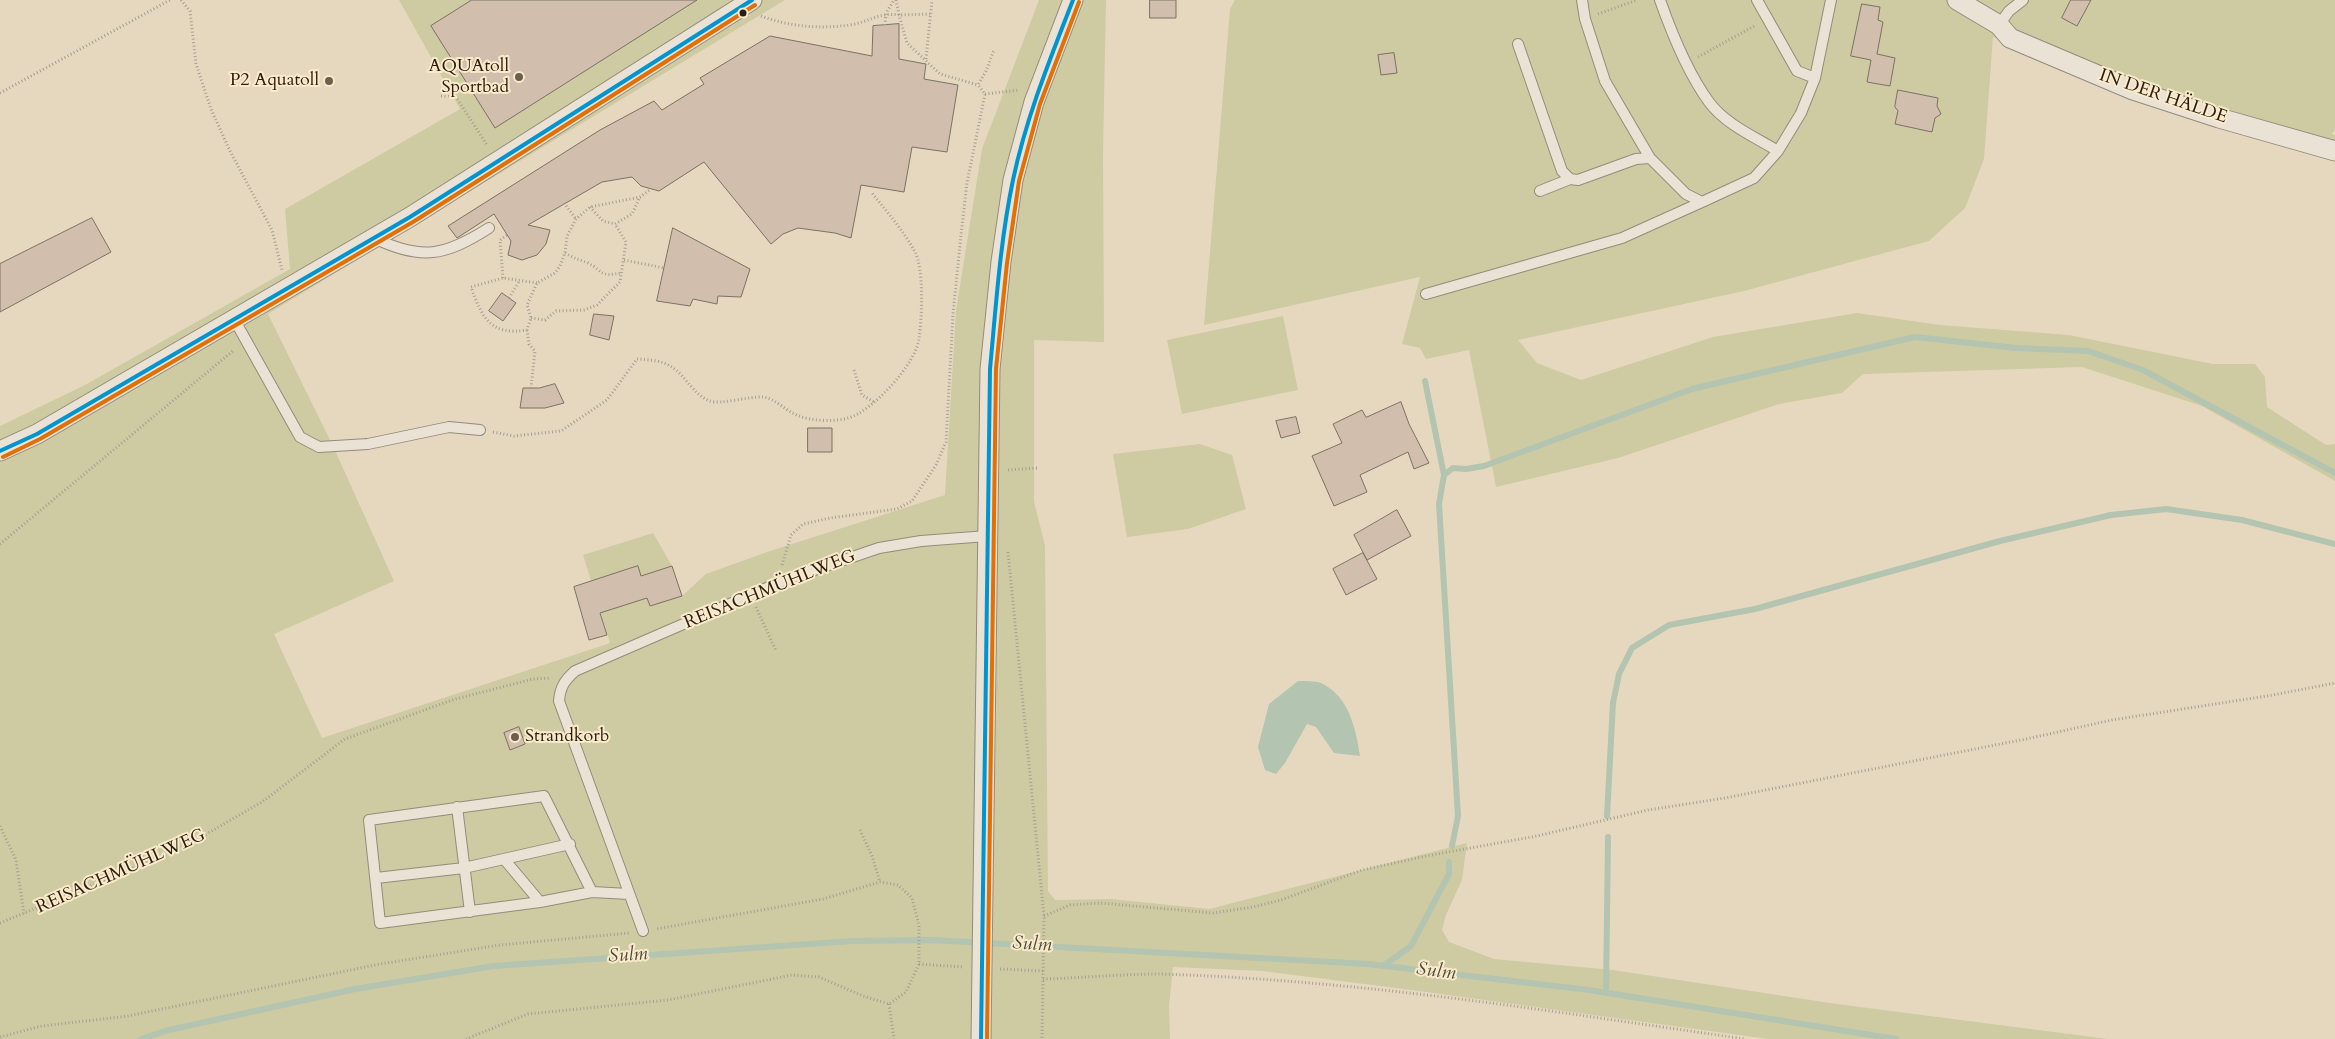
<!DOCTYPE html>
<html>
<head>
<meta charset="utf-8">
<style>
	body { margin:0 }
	canvas { display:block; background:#e6d8be }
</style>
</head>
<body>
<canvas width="2335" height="1039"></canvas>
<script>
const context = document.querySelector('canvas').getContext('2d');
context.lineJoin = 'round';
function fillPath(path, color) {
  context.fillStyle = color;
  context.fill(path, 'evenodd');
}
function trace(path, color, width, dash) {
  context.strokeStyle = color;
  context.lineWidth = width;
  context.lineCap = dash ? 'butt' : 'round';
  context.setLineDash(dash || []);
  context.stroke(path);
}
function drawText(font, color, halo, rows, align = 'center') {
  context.font = font + ' Cardo,serif';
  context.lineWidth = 4;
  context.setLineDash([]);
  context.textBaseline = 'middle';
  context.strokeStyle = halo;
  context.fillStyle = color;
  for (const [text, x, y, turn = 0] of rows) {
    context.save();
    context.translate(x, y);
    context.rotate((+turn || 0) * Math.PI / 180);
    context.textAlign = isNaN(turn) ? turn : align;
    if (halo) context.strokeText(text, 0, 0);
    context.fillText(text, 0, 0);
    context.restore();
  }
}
const green = new Path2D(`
	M399,0H785L268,314L333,446L394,581L274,634L322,738L610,643L583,555L653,533L672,566L682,596L706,574L767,552L945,495L956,310L982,149L1039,0H1106L1103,153L1104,342L1034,340V501L1045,546L1048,891L1055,900L1111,899L1209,909L1467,843L1462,880L1446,915L1442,930L1449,942L1494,959L1613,970L1837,1004L2108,1039H1768L1419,991L1262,971L1173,967L1169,1006L1170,1039H0V426L85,385L290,269L285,209L460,109Z
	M1235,0H2335V129L2332,134L2335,135V162L2157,105L1993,37L1984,159L1965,208L1929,241L1744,291L1518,340L1537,363L1581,380L1713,337L1857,313L1940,325L2069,335L2213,364H2255L2265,377L2267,407L2326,445L2335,444V481L2202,406L2082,367L1863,374L1842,393L1779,404L1618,458L1496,487L1469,350L1426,359L1420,348L1402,344L1420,277L1204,325L1230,9Z
	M1283,316L1298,390L1182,414L1167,340Z
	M1200,444L1232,455L1246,509L1188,529L1127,537L1113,454Z`);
const water = new Path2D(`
	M1298,681C1305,681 1315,681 1321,683C1349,696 1356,729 1360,756L1334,753L1316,727L1307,724L1285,763L1276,774L1265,770L1258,747L1269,704Z`);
const stream = new Path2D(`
	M1425,381L1444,475L1439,504L1458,816L1452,846
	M1444,475L1453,468L1466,469L1484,466L1692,389L1915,337L2016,348L2088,351L2143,370L2335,473
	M1607,816L1613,703L1619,674L1632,648L1669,625L1755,609L2000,541L2111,515L2166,509L2242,520L2335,544
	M1383,966L1411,946L1449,874V862
	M1606,993L1608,837
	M141,1039L165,1031L355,989L494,966L852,941L932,940L1368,964L1589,990L1896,1039`);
const building = new Path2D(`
	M472,0H697L495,128L431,26Z
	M1150,0H1176V18H1150Z
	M2071,0H2091L2077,26L2062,18Z
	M1862,4L1880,7L1878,20L1883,22L1877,54L1895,58L1890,86L1867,82L1871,60L1851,56Z
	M899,24V59L926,64L924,79L958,85L947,152L912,147L904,192L861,185L851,238L835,233L798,228L783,234L771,244L704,162L659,191L641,186L632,177L602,182L528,225L550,230L546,244L537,255L522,260L508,255L511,241L494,214L457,238L448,226L600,130L654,101L662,110L704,84L700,78L770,36L872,56L873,26Z
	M1394,53L1397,73L1381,75L1378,55Z
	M1898,90L1938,98L1937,106L1941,114L1935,118L1932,132L1895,124L1898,111L1895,107Z
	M92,218L111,252L0,312V264Z
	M673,228L750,269L741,297L718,296L717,304L693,299L690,306L657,301Z
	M502,293L516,303L503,321L489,311Z
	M594,314L614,316L609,340L590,335Z
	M555,384L564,403L545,408H520L523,388H539Z
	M1401,402L1409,424L1429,463L1414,469L1408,452L1360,475L1367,492L1334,506L1312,456L1342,443L1333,424L1362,410L1366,417Z
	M1296,417L1300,433L1281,438L1276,421Z
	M808,428H832V452H808Z
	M1397,510L1411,536L1367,560L1354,535Z
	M1363,553L1377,579L1346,595L1333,569Z
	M638,566L641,576L672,566L682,596L650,606L647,598L600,613L607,635L589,640L574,587Z
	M519,727L525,744L510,750L504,733Z`);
const path = new Path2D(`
	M181,0L190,11L196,64L211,109L230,151L272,230L282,270
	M896,0L899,15L932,14
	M1598,14L1637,0
	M761,16C790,27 821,29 850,25C869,22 879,12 899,15L907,43L940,74L978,85
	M885,25L886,13L894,0
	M1698,57L1756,25
	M926,59L932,0
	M0,93L170,0
	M985,94L1019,90
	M441,96L456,97L487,145
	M564,203L576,219
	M590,207L603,221L615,224
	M565,253C573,258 580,260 588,263C605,272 598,277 622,273
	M624,260L664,268
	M503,278L500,240L507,235
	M537,283L503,278L471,287C482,318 491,336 527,330L531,318L527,305L537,283L555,273L560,266L565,253L567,236L576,219L590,207L640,197L651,189
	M509,298L520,280
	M531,318L545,320L556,311L584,310L597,305L620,282L626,242L615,224L632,214L640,197
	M527,330L529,344L535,351L531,388
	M854,370L862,395L874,402
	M493,432L514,436L561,431L607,400L637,359C648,360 661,360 670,366C685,374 693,395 710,401C720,405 750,396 763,397C775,398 787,412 799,416C812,421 835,422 848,418C872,412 917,363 919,338C922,318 924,269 915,252C904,231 887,212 872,193
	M1008,470L1037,468
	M0,544L234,350
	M1008,552L1044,916L1042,1039
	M782,565L791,535L803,524L830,518L897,509L912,501L936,465L946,442L953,314L961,235L967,183L985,94L978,85L986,71L994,50
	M756,607L776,651
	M0,826L16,860L24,914
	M860,830L872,856L880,882
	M1044,916L1070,905L1100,903L1213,913L1253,907L1281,900L1362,870L1426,856L1537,836L1648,810L1725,798L2026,739L2112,720L2273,695L2335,683
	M0,923L182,848L262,802L345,739L452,700L533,679L551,678
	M919,964L964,967
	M1000,969L1043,971
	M1043,979C1082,978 1121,974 1160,974C1357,980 1551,1011 1745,1039
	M889,1004L894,1039
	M0,1037L42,1026L128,1016L380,964L500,945L630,933
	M466,1039L528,1014L668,1000L792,975L819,977L863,996L889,1004L906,992L919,964V925L912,898L898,885L880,882L823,899L656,929`);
const lane = new Path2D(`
	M1582,0L1585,19L1605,81L1650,158
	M1660,0C1672,34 1687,72 1709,102C1725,124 1755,137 1778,151
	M1757,0L1797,71L1815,78
	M1999,25L2009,11L2023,0
	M1518,44L1562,171L1570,179
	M1540,191L1570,179L1578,180L1636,159L1650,158L1686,194L1702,202L1754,178L1778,151L1801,113L1815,78L1831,0
	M374,238C422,261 445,256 489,228
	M1426,294L1622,238L1702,202
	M234,319L300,437L319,447L368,444L449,427L480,430
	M457,807L470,912
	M504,859L540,902
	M376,878L464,868L570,844
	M592,892L544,796L369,820L380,923L540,902L592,892L629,894
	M643,931L559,701C560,687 565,680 575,671L785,580L879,548L921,541L987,536`);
const street = new Path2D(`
	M1957,0L1999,25L2010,38L2133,90L2219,118L2335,151
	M0,451L37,434L410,217L752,0
	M981,1039L990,369L1001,262L1013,180L1034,102L1073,0`);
const bus1 = new Path2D(`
	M0,451L37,434L410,217L752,0
	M981,1039L990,369C996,306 1000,242 1013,180C1026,118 1050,59 1073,0`);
const bus2 = new Path2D(`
	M3,457L40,439L413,222L755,5
	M987,1039L996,369L1007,263L1019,181L1040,104L1079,2`);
const markers = [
	[743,13,4.5,"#2c1c12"],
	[519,77,5,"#6d5e4e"],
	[329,81,5,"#6d5e4e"],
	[515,737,5,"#6d5e4e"]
];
const poiNames = [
	["AQUAtoll",509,67],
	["Sportbad",509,88],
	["P2 Aquatoll",319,81],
	["Strandkorb",525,737,"left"]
];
const streetNames = [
	["IN DER HÄLDE",2163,97,19],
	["REISACHMÜHLWEG",770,590,-22],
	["REISACHMÜHLWEG",121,872,-24]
];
const waterNames = [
	["Sulm",1032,945,3],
	["Sulm",628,956,-4],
	["Sulm",1436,972,7]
];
fillPath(green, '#cecba2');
fillPath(water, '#b3c4b0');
trace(stream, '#b3c4b0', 6);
fillPath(building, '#d1beac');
trace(building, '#7b7264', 1);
trace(lane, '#958b7b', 12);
trace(street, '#958b7b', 21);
trace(path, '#a59f94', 3, [1, 2.5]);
trace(lane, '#e9e2d5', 10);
trace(street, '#e9e2d5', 19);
trace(bus1, '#0095d0', 4);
trace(bus2, '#e27006', 4);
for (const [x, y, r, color] of markers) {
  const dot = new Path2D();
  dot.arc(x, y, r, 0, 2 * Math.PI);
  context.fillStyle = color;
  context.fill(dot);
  trace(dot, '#f9eaca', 2);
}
drawText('18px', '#2c1c12', '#f9eaca', poiNames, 'right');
drawText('18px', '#2c1c12', '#f9eaca', streetNames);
drawText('italic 19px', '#4e4c40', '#f9eaca', waterNames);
</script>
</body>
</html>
